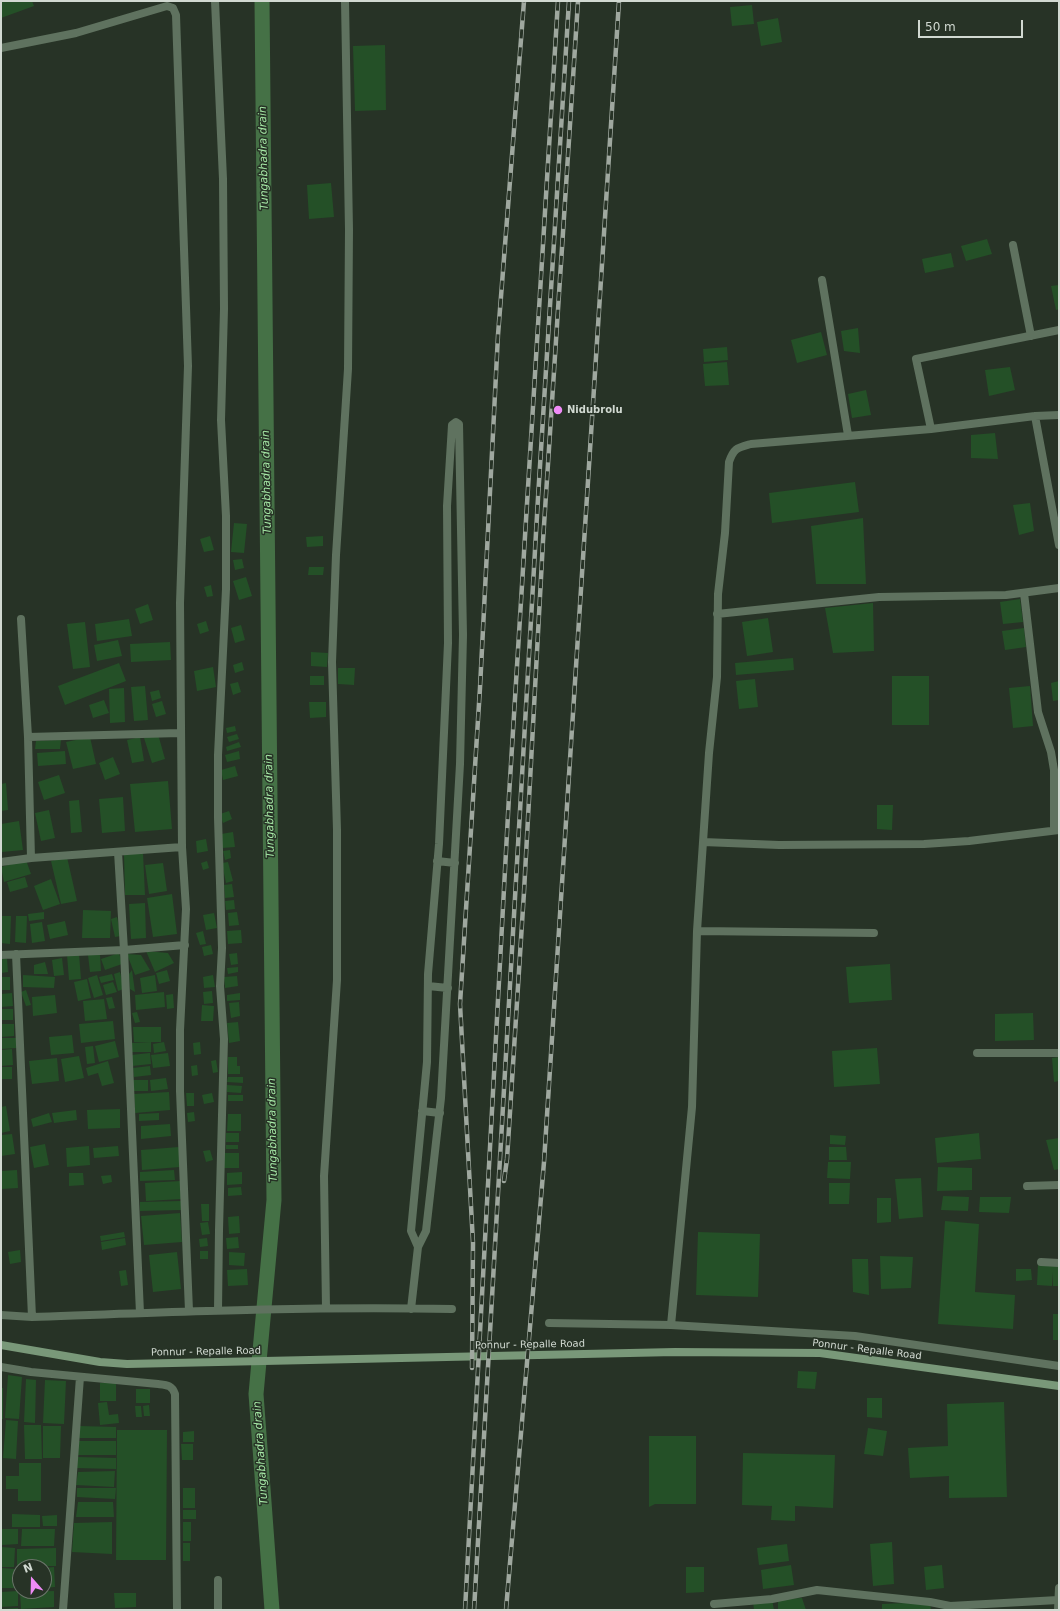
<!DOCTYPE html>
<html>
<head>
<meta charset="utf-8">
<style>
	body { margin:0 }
	#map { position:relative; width:1060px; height:1611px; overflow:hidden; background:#273326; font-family:"DejaVu Sans",sans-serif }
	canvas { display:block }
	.frame { position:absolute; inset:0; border:2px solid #d1d9d1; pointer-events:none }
	.north { position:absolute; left:12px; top:1559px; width:40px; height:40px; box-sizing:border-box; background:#273326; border:1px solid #6b756a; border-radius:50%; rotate:340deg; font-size:11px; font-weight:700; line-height:16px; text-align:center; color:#d1d9d1 }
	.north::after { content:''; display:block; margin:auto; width:14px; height:18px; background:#ef8bf6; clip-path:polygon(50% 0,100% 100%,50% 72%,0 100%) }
	.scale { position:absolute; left:918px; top:20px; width:105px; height:18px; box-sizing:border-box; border:2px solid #d1d9d1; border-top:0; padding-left:5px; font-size:12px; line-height:14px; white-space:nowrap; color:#d1d9d1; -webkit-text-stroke:3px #273326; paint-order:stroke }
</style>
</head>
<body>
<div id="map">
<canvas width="1060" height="1611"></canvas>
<div class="frame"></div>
<div class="north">N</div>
<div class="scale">50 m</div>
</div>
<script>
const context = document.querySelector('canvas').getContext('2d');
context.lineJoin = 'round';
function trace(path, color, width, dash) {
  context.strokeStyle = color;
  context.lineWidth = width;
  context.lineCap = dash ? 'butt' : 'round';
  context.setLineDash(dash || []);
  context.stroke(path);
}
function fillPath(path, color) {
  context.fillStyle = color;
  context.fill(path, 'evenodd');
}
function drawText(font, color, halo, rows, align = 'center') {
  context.font = font + ' "DejaVu Sans",sans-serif';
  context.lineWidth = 3;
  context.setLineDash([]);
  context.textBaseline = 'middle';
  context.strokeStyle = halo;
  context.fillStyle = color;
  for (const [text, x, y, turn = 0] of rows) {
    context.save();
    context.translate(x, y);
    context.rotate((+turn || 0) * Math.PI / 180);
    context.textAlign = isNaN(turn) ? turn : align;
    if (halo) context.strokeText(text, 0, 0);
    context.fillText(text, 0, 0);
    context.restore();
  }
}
const canal = new Path2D(`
	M262,1L274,1200L256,1394L272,1610`);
const building = new Path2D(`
	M1,1H32L34,6L1,18Z
	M752,5L754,24L732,26L730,7Z
	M778,18L782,42L761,46L757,22Z
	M385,45L386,110L355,111L353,46Z
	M331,183L334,217L309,219L307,185Z
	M987,239L992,254L966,261L961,246Z
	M951,253L954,267L925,273L922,259Z
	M1059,285V309L1056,310L1051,286Z
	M858,328L860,353L844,351L841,331Z
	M821,332L827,355L797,363L791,340Z
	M727,347L728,360L704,362L703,349Z
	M727,362L729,385L705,386L703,364Z
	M1010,367L1015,390L989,396L985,370Z
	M866,390L871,415L852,418L848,394Z
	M995,433L998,459L971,458V435Z
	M855,482L859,512L772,523L769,493Z
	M1030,503L1034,531L1019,535L1013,505Z
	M863,518L866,584H816L811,526Z
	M234,523L247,524L244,553L231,552Z
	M210,536L214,550L204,552L200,539Z
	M323,536V546L307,547L306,537Z
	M242,559L244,568L235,570L233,560Z
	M309,567H324L323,575H308Z
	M246,577L252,596L239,600L233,581Z
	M211,585L213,596L207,597L204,587Z
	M1020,599L1023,622L1003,624L1000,602Z
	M873,603L874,651L833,653L825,608Z
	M148,604L153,620L140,624L135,609Z
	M768,618L773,652L747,656L742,622Z
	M129,619L132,636L97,641L95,624Z
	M206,621L209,631L200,634L197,624Z
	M85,622L90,667L73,669L67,624Z
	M241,625L245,640L235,643L231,628Z
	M1024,628L1026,647L1005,650L1002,631Z
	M118,640L122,656L97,661L94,645Z
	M170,642L171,660L131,662L130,644Z
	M311,652L328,653L327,667L311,666Z
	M793,658L794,670L736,675L735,663Z
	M242,662L244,670L235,673L233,665Z
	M119,663L126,681L65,705L58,686Z
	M213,667L216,687L197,691L194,671Z
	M338,668H355L354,685L338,684Z
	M310,676H324V685H310Z
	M892,676H929V725H892Z
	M755,679L758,707L739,709L736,681Z
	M1059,681V700L1053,701L1051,683Z
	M238,682L241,692L233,695L230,684Z
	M145,686L148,720L134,721L131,687Z
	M1030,686L1033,726L1013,728L1009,688Z
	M124,688L125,722L110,723L109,689Z
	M159,690L161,698L152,701L150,692Z
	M104,700L109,713L93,718L89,705Z
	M162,701L166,714L156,717L152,704Z
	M309,702H326V717L310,718Z
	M235,726L236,731L227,733L226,728Z
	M158,734L165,759L152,763L144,738Z
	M237,734L239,739L229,742L227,737Z
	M90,737L96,764L73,769L66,742Z
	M140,737L144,761L132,763L127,740Z
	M61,740L60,749H35L36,741Z
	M239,742L241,747L227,751L226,747Z
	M65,751L66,764L38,766L37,753Z
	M239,751L240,759L227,762L225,755Z
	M113,757L120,774L105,780L99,763Z
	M235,766L238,776L223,780L221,770Z
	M59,775L65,793L44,800L38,782Z
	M168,781L172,829L135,832L130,784Z
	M6,783L8,810L1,811V784Z
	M123,797L125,831L102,833L99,799Z
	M79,800L82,832L71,833L69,801Z
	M877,805H893L892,830L877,829Z
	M49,810L55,838L41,841L35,813Z
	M229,811L232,819L223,823L220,814Z
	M19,821L23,850L2,852L1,824Z
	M233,832L235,847L222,848L221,834Z
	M206,839L208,851L197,853L196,841Z
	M230,850L231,858L225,860L223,851Z
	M143,853L145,895H125L124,854Z
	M67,857L77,901L61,904L51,861Z
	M26,860L31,874L4,882L1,867Z
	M207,861L209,868L203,870L201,863Z
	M228,862L233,881L226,883L222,863Z
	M163,863L167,891L149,894L145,865Z
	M25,877L28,887L10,892L7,882Z
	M51,879L60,904L43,910L34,886Z
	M232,884L234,897L225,898L224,885Z
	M172,894L177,934L153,937L147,898Z
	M234,900L235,909L226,910L225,901Z
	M145,903L146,938L131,939L129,904Z
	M83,910L111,911L110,938H82Z
	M44,912V919L29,921L28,914Z
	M237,912L239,925L229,926L228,913Z
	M214,913L217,928L206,930L203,915Z
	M1,916H11L10,944L1,943Z
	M16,916H27L26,943L15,942Z
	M117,917L121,936L115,937L111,919Z
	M65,921L68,935L50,939L47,925Z
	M42,922L45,941L32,943L30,924Z
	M241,930L242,943L228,944L227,931Z
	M203,931L206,944L200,945L196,933Z
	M211,945L213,954L204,956L202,947Z
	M146,951L168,953L174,963L155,972Z
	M119,953L122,964L105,970L101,959Z
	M237,953L238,964L231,965L229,954Z
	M79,954L81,979L69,980L67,955Z
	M100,954L101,971L90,972L88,955Z
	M127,954L141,955L150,970L135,975Z
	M62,958L64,975L54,976L52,960Z
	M1,959H7L8,972L1,973Z
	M45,962L48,974H34V965Z
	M890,964L892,1000L849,1003L846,967Z
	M238,967V972L228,974L227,968Z
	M132,970L135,992L130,989L129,974Z
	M167,970L170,981L159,984L156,973Z
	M120,972L124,989L118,991L114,974Z
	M112,974L114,980L101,983L99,977Z
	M23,975L55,977L54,988L23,987Z
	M97,975L103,995L94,998L88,978Z
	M155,975L157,991L142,993L140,978Z
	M213,975L215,987L204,988L203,977Z
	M237,976L238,986L225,988L224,977Z
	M1,977H10V990H1Z
	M87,979L91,998L78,1001L74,982Z
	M113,982L117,992L106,995L103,985Z
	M26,990L31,1005L26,1006L21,992Z
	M212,991L213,1003L204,1004L203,992Z
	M164,992L165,1007L136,1010L135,995Z
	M12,993L13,1006L1,1007V994Z
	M240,993V1000L227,1001V995Z
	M173,994L174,1008L167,1009L166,995Z
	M55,995L57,1013L33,1016L32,997Z
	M112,997L115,1008L109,1009L106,998Z
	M104,999L107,1019L85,1021L83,1001Z
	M239,1002L240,1016L231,1018L229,1003Z
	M202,1005L214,1006L213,1021H201Z
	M1,1009H13V1020H1Z
	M137,1012L140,1022L135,1023L132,1013Z
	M1033,1013L1034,1040L995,1041V1014Z
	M113,1021L115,1039L81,1043L79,1024Z
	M238,1022L240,1041L229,1043L227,1023Z
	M1,1024H14V1036L1,1037Z
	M133,1027H161V1042H134Z
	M72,1035L74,1053L51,1055L49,1037Z
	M1,1038H16L17,1048L1,1049Z
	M115,1041L119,1057L99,1062L95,1046Z
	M151,1042V1052H130V1043Z
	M164,1042L166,1051L154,1053L153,1044Z
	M200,1042L201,1054L194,1055L193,1043Z
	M93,1046L95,1063L87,1064L85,1047Z
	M877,1048L880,1084L834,1087L832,1051Z
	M12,1049L13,1065L1,1066V1050Z
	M150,1053L151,1064L132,1066L131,1055Z
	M168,1053L170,1066L153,1068L151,1055Z
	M79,1056L84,1078L65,1082L61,1059Z
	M228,1057H237V1066H240V1074H228Z
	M1059,1057V1081L1054,1082L1052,1058Z
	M57,1058L59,1081L32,1084L29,1061Z
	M216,1060L218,1072L213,1073L211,1061Z
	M108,1061L114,1083L102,1086L98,1073L88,1076L86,1068Z
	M197,1065L198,1075L192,1076L191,1066Z
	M150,1066L151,1075L134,1077L133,1068Z
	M1,1067H12V1079H1Z
	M228,1077H243V1083L227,1082Z
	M166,1078L168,1089L151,1091L150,1080Z
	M133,1080H148V1091H133Z
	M227,1085L242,1086L241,1093L227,1092Z
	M169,1092L170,1110L135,1113L134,1094Z
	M186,1093H194V1106H187Z
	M212,1093L214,1102L204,1104L202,1095Z
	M228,1095H243V1101H228Z
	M6,1106L10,1131L1,1133V1107Z
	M120,1109V1128L88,1129L87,1110Z
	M76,1110L77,1120L54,1123L52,1113Z
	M194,1112L195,1121L188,1122L187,1113Z
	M49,1113L52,1122L33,1127L31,1119Z
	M159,1113V1120L139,1121V1114Z
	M228,1114H241V1131H227Z
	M170,1124L171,1136L141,1139V1126Z
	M226,1133H239V1142H226Z
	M979,1133L981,1159L937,1163L935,1138Z
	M12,1134L15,1154L1,1156V1135Z
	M830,1135L846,1136L845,1145L830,1144Z
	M1059,1138V1169L1054,1170L1046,1140Z
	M45,1144L49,1165L34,1168L30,1147Z
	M226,1145H238V1149H226Z
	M89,1146L90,1165L67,1167L66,1148Z
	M118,1146L119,1156L94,1158L93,1148Z
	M179,1147L180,1167L142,1170L141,1150Z
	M829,1147H846L847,1160H829Z
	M210,1150L213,1160L206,1162L203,1151Z
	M223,1153H239V1168H223Z
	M828,1162H851L850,1179L827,1178Z
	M938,1167L972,1168V1190L937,1191Z
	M17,1170L18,1188L1,1189V1171Z
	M174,1170L175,1180L140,1181V1172Z
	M242,1172V1184L227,1185V1173Z
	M69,1173H83L84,1185L69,1186Z
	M111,1175L112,1182L103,1184L101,1176Z
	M921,1178L923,1217L899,1219L895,1179Z
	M181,1181L182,1199L146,1201L145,1183Z
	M829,1183H850L849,1204H829Z
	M241,1187L242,1195L228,1196V1188Z
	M943,1196L969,1197L968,1211L941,1210Z
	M980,1197H1011L1009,1213L979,1212Z
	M877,1198H891V1222L877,1223Z
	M181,1201V1210L140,1211V1202Z
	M201,1204H209V1221H202Z
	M180,1213L182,1242L144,1245L141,1216Z
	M239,1216L240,1233L229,1234L228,1217Z
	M945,1221L979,1224L975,1292L1015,1295L1013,1329L938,1324Z
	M208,1222L210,1234L202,1235L200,1223Z
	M124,1232L125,1237L101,1241L100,1236Z
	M698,1232L760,1234L758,1297L696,1295Z
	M238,1237L239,1248L227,1249L226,1238Z
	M125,1238L126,1245L102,1250L101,1242Z
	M207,1238L208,1246L200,1247L199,1239Z
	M20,1250L21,1262L10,1264L8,1252Z
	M200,1251H208V1259H200Z
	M177,1252L181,1289L153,1292L149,1255Z
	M229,1252L245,1253L244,1266L229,1265Z
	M880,1256L913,1257L911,1288L881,1289Z
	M852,1259H868L869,1295L853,1292Z
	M1038,1264L1059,1266V1286H1053V1272L1052,1286L1037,1285Z
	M247,1269L248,1285L228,1286L227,1270Z
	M1016,1269H1031L1032,1280L1016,1281Z
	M126,1270L128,1285L121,1286L119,1271Z
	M1053,1314H1059V1340H1053Z
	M798,1371L817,1372L815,1389L797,1388Z
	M8,1375L22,1377L19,1419L5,1418Z
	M26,1379L36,1380L35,1423L24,1422Z
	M45,1380L66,1381L64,1424L43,1423Z
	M100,1383H116V1401H100Z
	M1,1388H3V1419H1Z
	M136,1389H150V1403H136Z
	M867,1398H882V1418L867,1417Z
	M107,1402L109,1415L118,1414L119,1423L100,1425L98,1403Z
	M1004,1402L1007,1497L949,1498V1476L910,1478L908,1448L948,1446L947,1404Z
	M149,1405L150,1416H144L143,1406Z
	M135,1406H141L142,1417H136Z
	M6,1420L18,1421L16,1459L3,1458Z
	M24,1425H41L42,1459H25Z
	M43,1426H61L60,1458H43Z
	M79,1426L116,1427V1438H79Z
	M868,1428L887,1431L883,1456L864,1454Z
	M117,1430H167L166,1560H116Z
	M194,1431V1442H183V1432Z
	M649,1436H696V1504H655L649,1507Z
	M77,1441H116V1455H77Z
	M181,1444H193V1460H182Z
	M743,1453L835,1455L833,1508L795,1506V1521L771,1520L772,1506L742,1505Z
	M76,1457L116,1458V1469L76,1468Z
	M19,1463H41V1501H18V1489H6V1476H19Z
	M115,1471L114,1487L76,1485L78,1472Z
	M77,1488H116L115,1499L77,1497Z
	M183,1488H195V1508H183Z
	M78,1502H113L114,1517H76Z
	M183,1510H196V1519H183Z
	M12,1514L40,1515V1527H12Z
	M57,1515V1526H43L42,1516Z
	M112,1522V1554L72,1552L74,1523Z
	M183,1522H191V1541H183Z
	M2,1529H18V1544L2,1545Z
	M22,1529H55L54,1546H21Z
	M892,1542L894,1584L873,1586L870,1544Z
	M183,1543H190V1561H183Z
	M787,1544L789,1561L759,1565L757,1548Z
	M1,1547L15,1548L14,1567H1Z
	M56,1548V1566H17V1549Z
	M791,1565L794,1585L763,1589L761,1570Z
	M942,1565L944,1588L926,1590L924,1567Z
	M54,1567L55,1587L44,1588V1568Z
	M686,1567H704V1592L686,1593Z
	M1,1568L16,1569V1588H1Z
	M18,1591V1606L1,1607V1592Z
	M54,1591V1607L21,1609L20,1592Z
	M114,1593H136V1607L115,1608Z
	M802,1598L806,1610H778V1599Z
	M772,1599L774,1610H754L753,1601Z
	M930,1602L931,1610H882V1604Z
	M18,1608V1610H1V1609Z`);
const street = new Path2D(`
	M215,1L223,179L224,309L221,420L226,516V589L218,755V818L222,948L220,986L224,1039L219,1230L218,1310
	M1,48L76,33L167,6L173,8L176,15L188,366L180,603L182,847
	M1013,245L1031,336
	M822,280L848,435
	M1035,416L1059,545
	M931,429L916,359L1059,330
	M1024,593L1038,712L1051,752L1054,770V830
	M717,614L879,597L1006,595L1059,588
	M21,619L28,737L31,858
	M28,737L180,733
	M703,842L779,845L924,844L969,841L1059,830
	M118,852L124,950L140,1313
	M437,861L455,863
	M1,862L31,858L182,847L186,909L180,1030V1091L189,1311
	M697,931L874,933
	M16,954L32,1317
	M1,955L124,950L185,945
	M428,986L448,988
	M977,1053H1059
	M422,1111L440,1113
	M1027,1186L1059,1185
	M1041,1262L1059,1263
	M326,1308L324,1176L337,980V830L332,662L336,555L348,369L349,230L345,1
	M411,1309L418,1247L426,1231L441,1098L460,764L463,635L459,424L456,422L452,425L447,506L448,643L439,844L428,974L427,1062L411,1231L418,1247
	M1,1315L32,1317C172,1312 312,1306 452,1309
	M549,1323L671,1325L855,1336L1059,1366
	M671,1325L692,1107L697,931L709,753L717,677L718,594L725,533L729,462C734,448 737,448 751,444L931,429L1035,416L1059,415
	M1,1367L31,1372L158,1384C167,1385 172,1385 175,1394L177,1610
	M218,1580V1610
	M714,1604L772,1599L817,1590L930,1602L950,1606L1058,1600
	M63,1610L80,1377
	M1058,1610L1059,1588`);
const secondary = new Path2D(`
	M1,1345L100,1362L127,1364L675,1352L820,1353L1059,1386`);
const rail = new Path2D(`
	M504,1181L507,1159L524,892L543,541L578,1
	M472,1368L473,1243L460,1004L480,688L498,335L524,1
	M465,1610L509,796L558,1
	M474,1610L538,498L569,1
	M506,1610L544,1162L619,1`);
const markers = [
	[558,410,5,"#ef8bf6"]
];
const poiNames = [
	["Nidubrolu",567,410]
];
const streetNames = [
	["Ponnur - Repalle Road",530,1345,-1],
	["Ponnur - Repalle Road",867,1350,7],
	["Ponnur - Repalle Road",206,1352,-1]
];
const waterNames = [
	["Tungabhadra drain",264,158,-91],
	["Tungabhadra drain",267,482,-91],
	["Tungabhadra drain",270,806,-91],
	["Tungabhadra drain",273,1130,-91],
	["Tungabhadra drain",261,1453,-94]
];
trace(canal, '#457146', 15);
fillPath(building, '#245027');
trace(street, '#5f725f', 8);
trace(secondary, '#799879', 8);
trace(rail, '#9fa89f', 4.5);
trace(rail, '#273326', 3, [9]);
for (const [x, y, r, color] of markers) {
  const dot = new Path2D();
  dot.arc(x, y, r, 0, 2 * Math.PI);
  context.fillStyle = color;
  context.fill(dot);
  trace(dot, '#273326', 1.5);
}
drawText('bold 10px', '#d1d9d1', '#273326', poiNames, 'left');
drawText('10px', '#d1d9d1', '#273326', streetNames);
drawText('italic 11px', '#a7eaa7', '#273326', waterNames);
</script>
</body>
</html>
